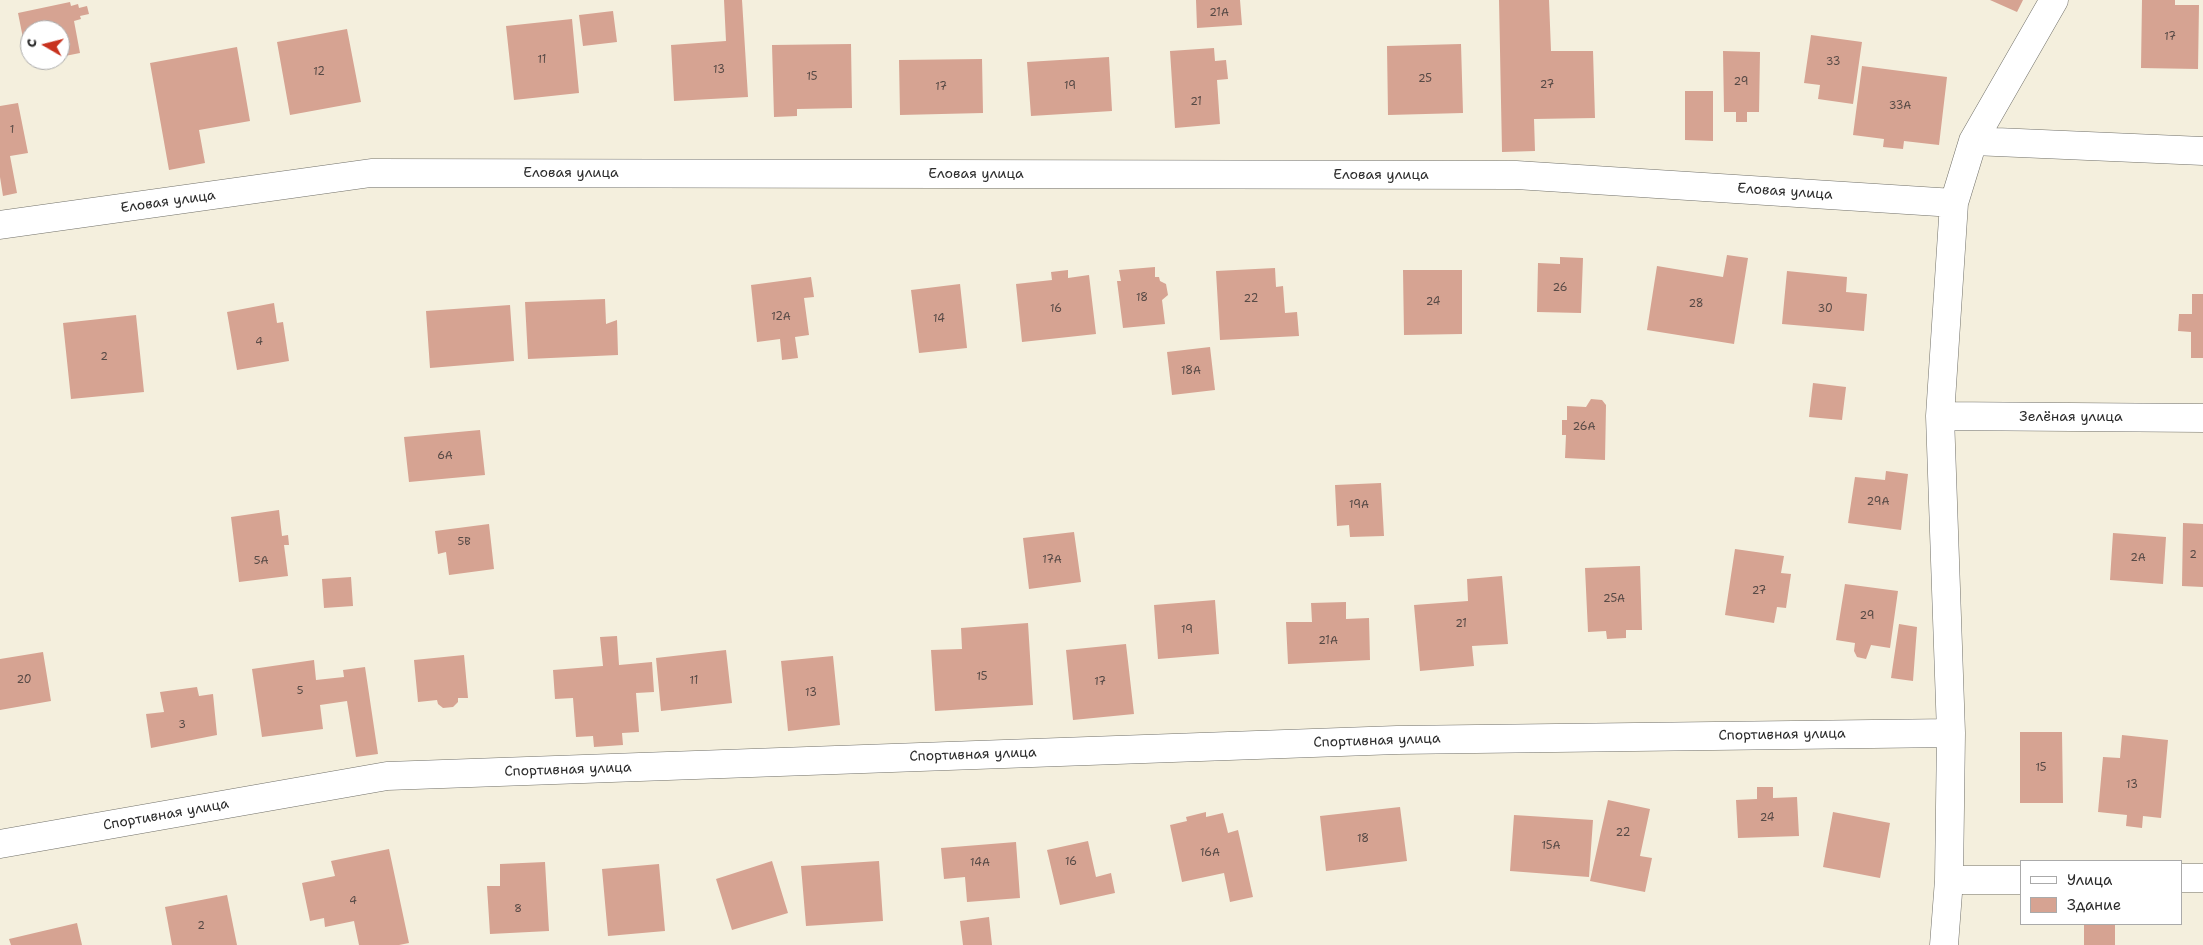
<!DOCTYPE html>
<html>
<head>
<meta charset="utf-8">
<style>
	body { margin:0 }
	#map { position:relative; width:2203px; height:945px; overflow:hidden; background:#f4efdd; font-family:"Shantell Sans",sans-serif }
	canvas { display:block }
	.legend { position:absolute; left:2020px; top:860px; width:162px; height:65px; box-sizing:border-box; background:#fff; border:1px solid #aaa; margin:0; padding:6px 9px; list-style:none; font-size:15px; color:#2b2b2b }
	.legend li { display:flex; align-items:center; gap:10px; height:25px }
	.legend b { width:25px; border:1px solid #aaa }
	.north { position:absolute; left:20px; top:20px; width:50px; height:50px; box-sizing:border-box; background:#fff; border:1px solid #aaa; border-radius:50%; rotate:278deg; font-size:14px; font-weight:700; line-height:20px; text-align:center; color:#2b2b2b }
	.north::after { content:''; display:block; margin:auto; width:18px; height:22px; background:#c8321e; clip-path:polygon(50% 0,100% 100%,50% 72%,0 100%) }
</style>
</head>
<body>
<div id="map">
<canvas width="2203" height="945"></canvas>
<ul class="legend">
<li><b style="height:6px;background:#fff"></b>Улица</li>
<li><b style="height:14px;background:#d6a392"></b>Здание</li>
</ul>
<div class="north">С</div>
</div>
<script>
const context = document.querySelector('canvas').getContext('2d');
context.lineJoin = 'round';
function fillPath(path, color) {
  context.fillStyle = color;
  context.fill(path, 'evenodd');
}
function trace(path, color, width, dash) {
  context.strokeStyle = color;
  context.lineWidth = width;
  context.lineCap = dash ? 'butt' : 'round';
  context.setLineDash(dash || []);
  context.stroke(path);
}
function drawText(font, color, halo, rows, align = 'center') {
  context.font = font + ' "Shantell Sans",sans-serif';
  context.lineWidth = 4;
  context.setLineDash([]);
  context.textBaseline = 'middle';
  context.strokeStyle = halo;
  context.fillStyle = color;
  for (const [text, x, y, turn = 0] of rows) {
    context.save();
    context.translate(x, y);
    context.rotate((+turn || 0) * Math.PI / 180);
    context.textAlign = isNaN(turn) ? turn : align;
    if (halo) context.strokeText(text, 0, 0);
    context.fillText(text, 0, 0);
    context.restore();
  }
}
const building = new Path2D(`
	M724,0H742L748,97L674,101L671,45L726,41Z
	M1196,0H1240L1242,25L1197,28Z
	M1499,0H1549L1551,51H1593L1595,118L1534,119L1535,151L1502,152Z
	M1990,0H2023L2017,12Z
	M2142,0H2175V5H2199L2198,69L2141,68Z
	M70,2L71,6L78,4L79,8L87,6L89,14L80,16L81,19L74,21L80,53L60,57V30H30V60L37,61L28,63L18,13Z
	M613,11L617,42L583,46L579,15Z
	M572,19L579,93L514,100L506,26Z
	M347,29L361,102L290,115L277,42Z
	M1811,35L1862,42L1853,104L1818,99L1820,85L1804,83Z
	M851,44L852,108L797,109V116L774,117L772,45Z
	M1461,44L1463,113L1388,115L1387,46Z
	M237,47L250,121L199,130L205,163L169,170L150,63Z
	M1214,48L1215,61L1226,60L1228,79L1217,80L1220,124L1175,128L1170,51Z
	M1723,51L1760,52L1759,112H1747V122H1736V112H1724Z
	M1109,57L1112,111L1031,116L1027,62Z
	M982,59L983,113L900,115L899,60Z
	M1862,66L1947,77L1939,145L1904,141L1903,149L1883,147L1884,139L1853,135Z
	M1685,91H1713V141L1685,140Z
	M18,103L28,153L10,156L17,193L3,196L0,177V106Z
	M1727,255L1748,258L1734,344L1647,330L1657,266L1723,277Z
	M1560,257L1583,258L1581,313L1537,312L1538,263L1560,264Z
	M1155,267V277H1159L1160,281L1166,284L1168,295L1162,300L1165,324L1123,328L1117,281H1121L1119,270Z
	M1275,268L1276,287L1283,286L1285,313L1297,312L1299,336L1220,340L1216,271Z
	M1068,270V278L1089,275L1096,334L1022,342L1016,284L1052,280L1051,272Z
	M1403,270H1462V334L1404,335Z
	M1787,271L1847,277L1846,292L1867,294L1864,331L1782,324Z
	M811,277L814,297L804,298L809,335L795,337L798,358L782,360L780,339L757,342L751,285Z
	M960,284L967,348L919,353L911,290Z
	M2192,294H2203V358H2191V332L2178,331L2179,314H2192Z
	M605,299L606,324L617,320L618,355L528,359L525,302Z
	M274,303L277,323L283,322L289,361L237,370L227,312Z
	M510,305L514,361L430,368L426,311Z
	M136,315L144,392L71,399L63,323Z
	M1210,347L1215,390L1172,395L1167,352Z
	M1813,383L1846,387L1842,420L1809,417Z
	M1591,399L1602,400L1606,405L1605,460L1565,458L1566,435H1562V420H1567V406L1586,407Z
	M480,430L485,475L409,482L404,437Z
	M1886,471L1908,474L1901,530L1848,523L1855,477L1885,480Z
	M1381,483L1384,536L1350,537L1349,525L1337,526L1335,485Z
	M279,510L282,536L288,535L289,545H284L288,576L239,582L231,517Z
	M2183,523L2203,524V587L2182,586Z
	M489,524L494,569L449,575L446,552L438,554L435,531Z
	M1074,532L1081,582L1029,589L1023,538Z
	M2113,533L2166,537L2163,584L2110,580Z
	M1735,549L1784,556L1781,573L1791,574L1786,608L1777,607L1774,623L1725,615Z
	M1640,566L1642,630H1626V638L1607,639L1606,631L1588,632L1585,568Z
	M1502,576L1508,644L1472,646L1474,666L1420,671L1414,605L1468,601L1467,579Z
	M351,577L353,606L324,608L322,579Z
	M1845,584L1898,591L1890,648L1871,645L1866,659L1857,657L1854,651L1855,643L1836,640Z
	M1215,600L1219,654L1158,659L1154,605Z
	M1346,602V619L1369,618L1370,660L1288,664L1286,622H1312L1311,603Z
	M1028,623L1033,705L935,711L931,650L962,649L961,628Z
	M1899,624L1917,627L1913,681L1891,678Z
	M617,636L619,665L652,662L654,692L636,693L639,732L622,733L623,745L594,747L593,736L576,737L573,698L555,699L553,670L603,666L600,637Z
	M1126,644L1134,714L1073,720L1066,650Z
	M726,650L732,703L661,711L656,658Z
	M43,652L51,701L0,710V659Z
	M464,655L468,698H458V702L453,707L443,708L438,704L437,700L418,702L414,660Z
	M833,656L840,725L788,731L781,661Z
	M314,660L316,680L344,677L343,670L365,667L378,754L356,757L347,701L320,705L323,729L262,737L252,669Z
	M197,687L199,696L213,694L217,735L151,748L146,714L164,712L160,692Z
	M2020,732H2062L2063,803H2020Z
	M2122,735L2168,740L2161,818L2143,816L2142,828L2126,826L2127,815L2098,812L2103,757L2120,758Z
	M1757,787H1773V798L1797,797L1799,836L1738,838L1736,800L1757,799Z
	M1608,800L1650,809L1640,856L1652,858L1645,892L1590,881Z
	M1400,807L1407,861L1326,871L1320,816Z
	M1206,812V817L1223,813L1228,833L1238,830L1253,897L1230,902L1224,873L1182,882L1170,825L1187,821L1186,817Z
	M1833,812L1890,823L1880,878L1823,867Z
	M1514,815L1593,820L1589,877L1510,871Z
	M1088,841L1096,877L1111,873L1115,893L1060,905L1047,850Z
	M1016,842L1020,898L967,902L965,877L944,879L941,848Z
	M389,849L409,943L399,945H359L354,921L325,927L324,918L310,921L302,883L335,876L331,861Z
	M772,861L788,913L732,930L716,879Z
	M879,861L883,921L806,926L801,866Z
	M545,862L549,931L490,934L487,886H500V864Z
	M659,864L665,931L608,936L602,869Z
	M227,895L237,945H172L165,907Z
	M989,917L992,945H963L960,921Z
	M77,923L82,945H11L9,939Z
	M2115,924V945H2084V925Z`);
const minor = new Path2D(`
	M1973,141L2203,151
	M0,225L371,173L1516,175L1954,203
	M1940,416L2203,418
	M0,844L387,776L1397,740L1951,733
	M2182,878H2203
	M1949,880H2022
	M1944,945L1949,880L1951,733L1940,416L1954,203L1973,141L2054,0`);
const numberNames = [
	["21А",1219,13],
	["17",2170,37],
	["11",542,60],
	["33",1833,62],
	["13",719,70],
	["12",319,72],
	["15",812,77],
	["25",1425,79],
	["29",1741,82],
	["27",1547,85],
	["19",1070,86],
	["17",941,87],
	["21",1196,102],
	["33А",1900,106],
	["1",12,130],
	["26",1560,288],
	["18",1142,298],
	["22",1251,299],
	["24",1433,302],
	["28",1696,304],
	["16",1056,309],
	["30",1825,309],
	["12А",781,317],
	["14",939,319],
	["4",259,342],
	["2",104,357],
	["18А",1191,371],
	["26А",1584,427],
	["6А",445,456],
	["29А",1878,502],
	["19А",1359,505],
	["5В",464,542],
	["2",2193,555],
	["2А",2138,558],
	["17А",1052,560],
	["5А",261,561],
	["27",1759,591],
	["25А",1614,599],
	["29",1867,616],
	["21",1461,624],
	["19",1187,630],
	["21А",1328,641],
	["15",982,677],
	["20",24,680],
	["11",694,681],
	["17",1100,682],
	["5",300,691],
	["13",811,693],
	["3",182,725],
	["15",2041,768],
	["13",2132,785],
	["24",1767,818],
	["22",1623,833],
	["18",1363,839],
	["15А",1551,846],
	["16А",1210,853],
	["16",1071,862],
	["14А",980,863],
	["4",353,901],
	["8",518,909],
	["2",201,926]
];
const streetNames = [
	["Еловая улица",571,173],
	["Еловая улица",976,174],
	["Еловая улица",1381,175],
	["Еловая улица",1785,192,4],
	["Еловая улица",168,202,-8],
	["Зелёная улица",2071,417],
	["Спортивная улица",1782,735,-1],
	["Спортивная улица",1377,741,-2],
	["Спортивная улица",973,755,-2],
	["Спортивная улица",568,770,-2],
	["Спортивная улица",166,815,-10]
];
fillPath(building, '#d6a392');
trace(minor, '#717069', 29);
trace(minor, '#fff', 28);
drawText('11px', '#564945', null, numberNames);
drawText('14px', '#2b2b2b', '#fff', streetNames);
</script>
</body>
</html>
